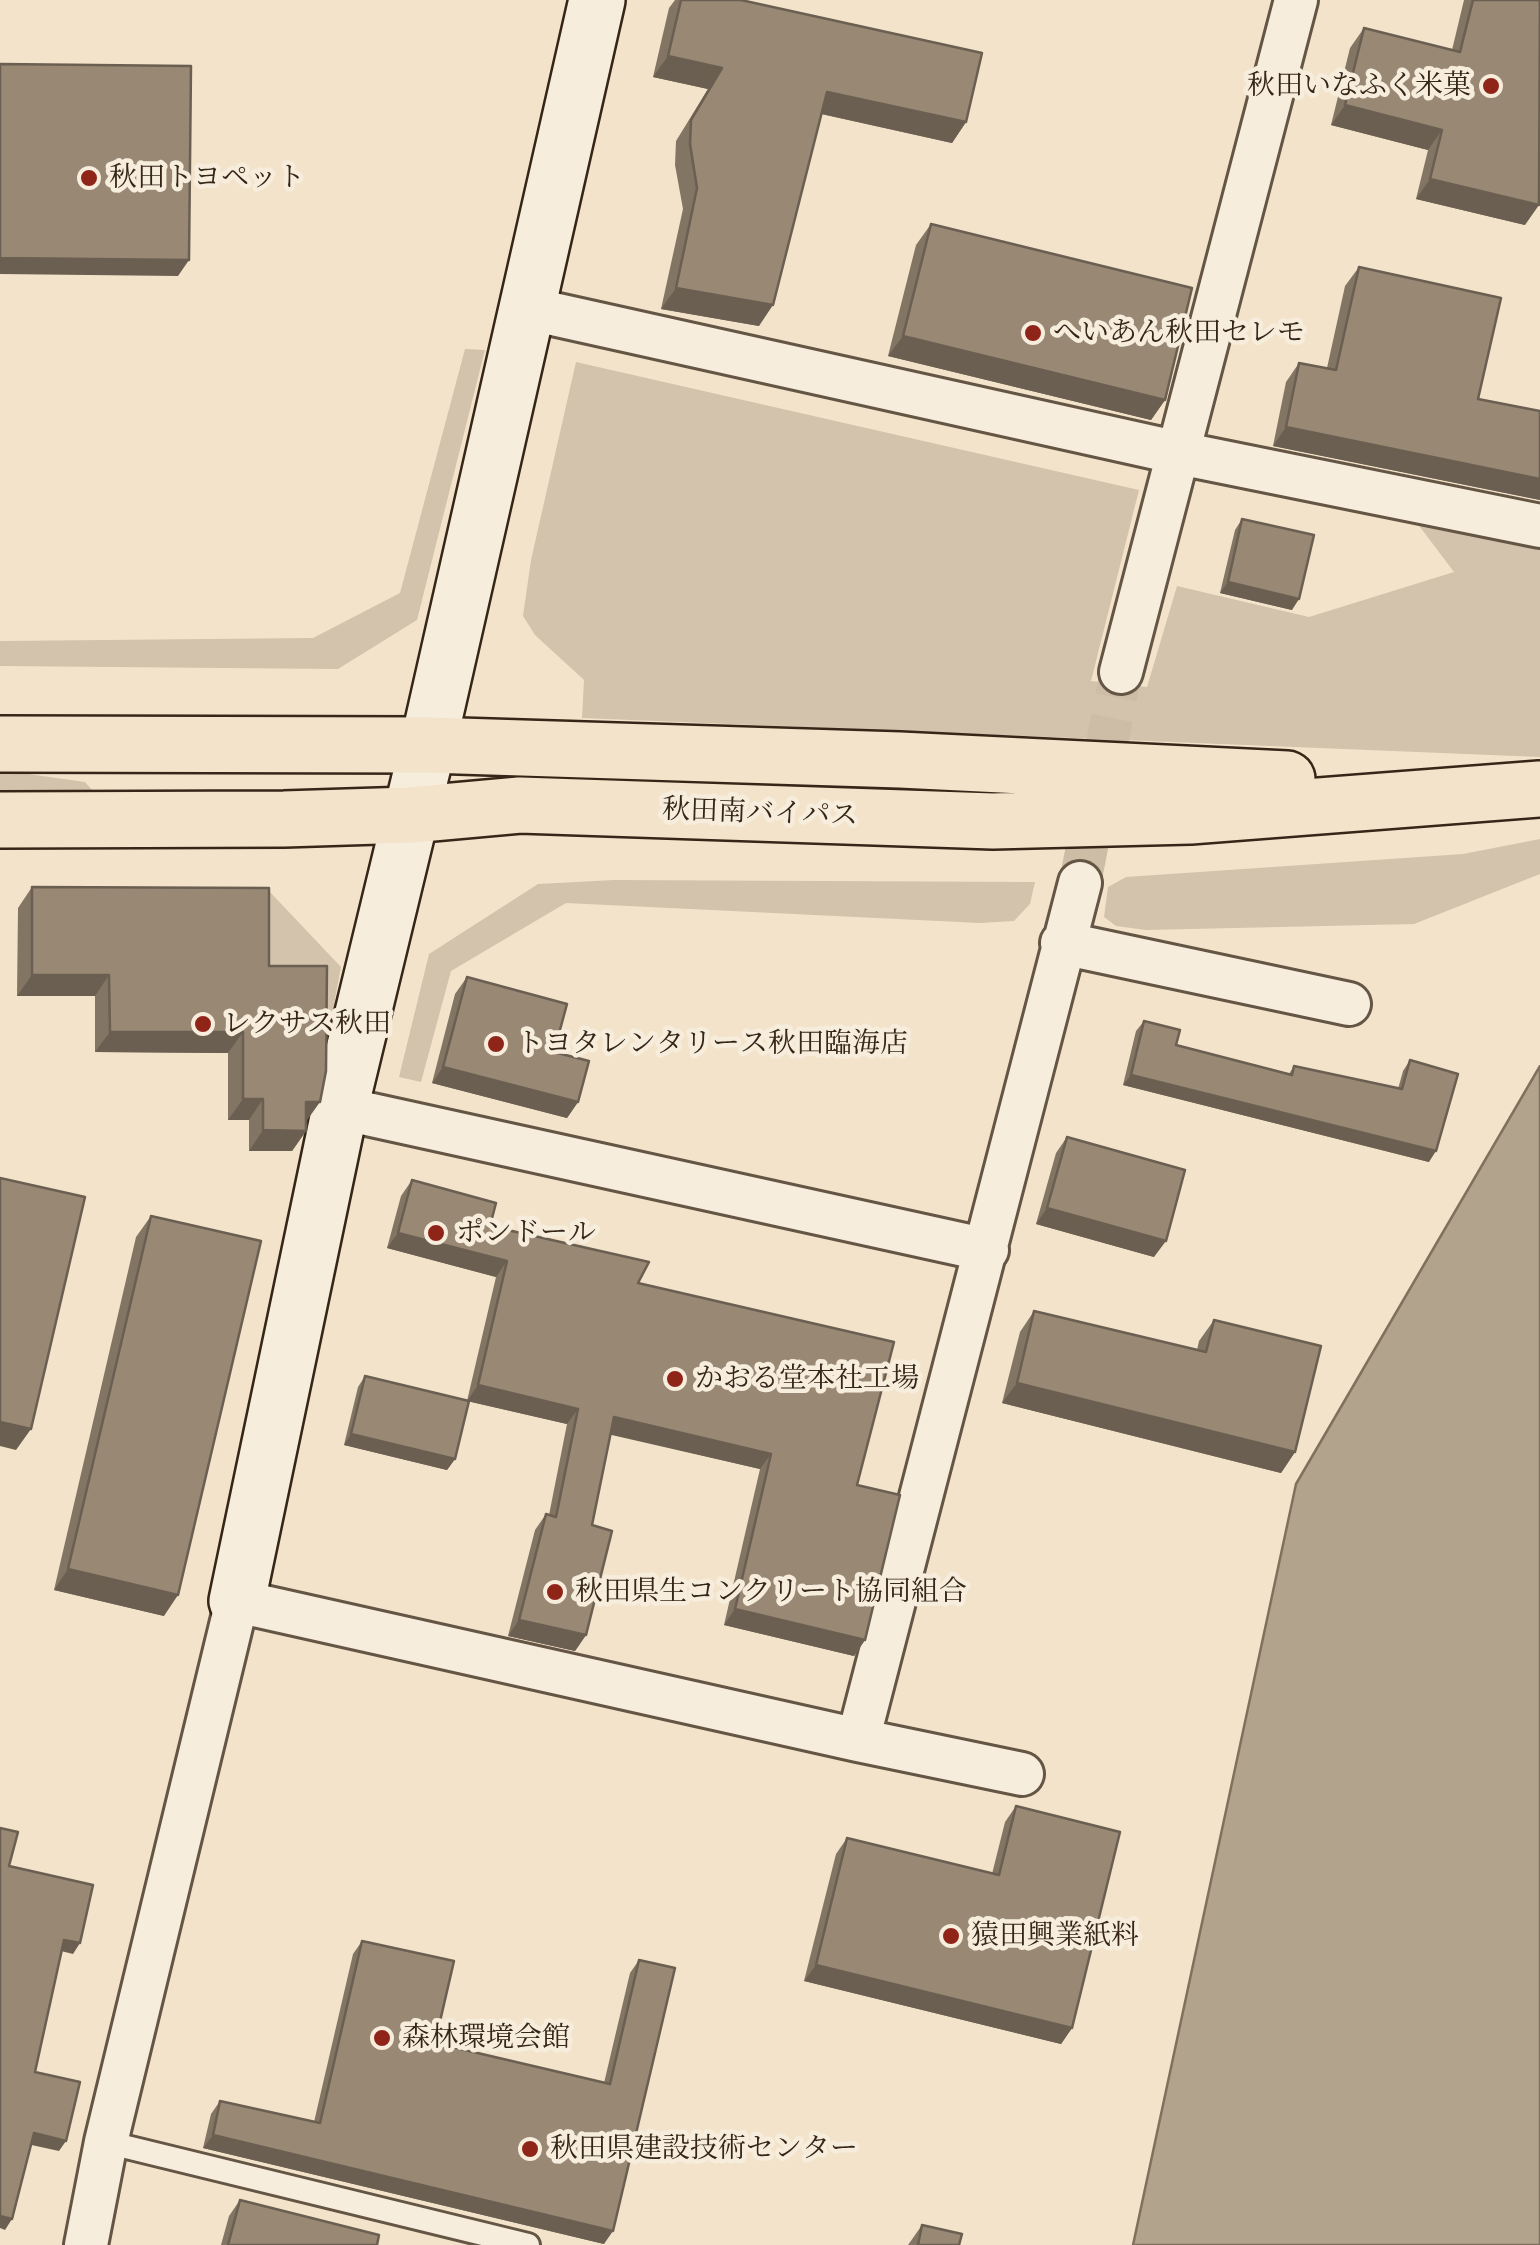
<!DOCTYPE html>
<html>
<head>
<meta charset="utf-8">
<style>
	body { margin:0 }
	canvas { display:block; background:#f3e3ca }
</style>
</head>
<body>
<canvas width="1540" height="2245"></canvas>
<script>
const context = document.querySelector('canvas').getContext('2d');
context.lineJoin = 'round';
function fillPath(path, color) {
  context.fillStyle = color;
  context.fill(path, 'evenodd');
}
function trace(path, color, width, dash) {
  context.strokeStyle = color;
  context.lineWidth = width;
  context.lineCap = dash ? 'butt' : 'round';
  context.setLineDash(dash || []);
  context.stroke(path);
}
function drawText(font, color, halo, rows, align = 'center') {
  context.font = font + ' "Libre Caslon Text","Noto Serif JP",serif';
  context.lineWidth = 9;
  context.setLineDash([]);
  context.textBaseline = 'middle';
  context.strokeStyle = halo;
  context.fillStyle = color;
  for (const [text, x, y, turn = 0] of rows) {
    context.save();
    context.translate(x, y);
    context.rotate((+turn || 0) * Math.PI / 180);
    context.textAlign = isNaN(turn) ? turn : align;
    if (halo) context.strokeText(text, 0, 0);
    context.fillText(text, 0, 0);
    context.restore();
  }
}
const green = new Path2D(`
	M465,349L485,350L417,620L338,669L0,666V641L313,638L400,593Z
	M576,362L1139,490L1091,681L1147,687L1177,586L1309,617L1454,572L1417,523L1540,549V757L582,718L584,680L535,635L523,616L531,560Z
	M0,770L85,782L92,790L0,793Z
	M1540,839V874L1414,924L1146,930L1116,926L1104,917L1108,887L1126,877L1463,854Z
	M614,880L1035,882L1030,904L1014,921L980,923L566,903L451,971L421,1082L399,1077L429,954L538,884Z
	M268,890L341,967L312,1123V987L255,986Z`);
const water = new Path2D(`
	M1540,1066V2245H1133L1296,1484Z`);
const streetTunnel = new Path2D(`
	M1080,883L1121,672`);
const lane = new Path2D(`
	M106,2142L528,2245`);
const street = new Path2D(`
	M526,308L1179,453L1540,526
	M1121,672L1296,0
	M1062,943L1349,1004
	M340,1108L987,1250
	M858,1740L1080,883
	M86,2245L106,2142L237,1601L858,1740L1022,1774`);
const secondary = new Path2D(`
	M237,1601L340,1108L428,745L597,0`);
const highway = new Path2D(`
	M0,744L428,745L900,760L1287,779
	M0,820L284,819L410,815L520,805L993,821L1190,816L1540,789`);
const wall = new Path2D(`
	M675,0H741L966,122L952,143L821,114L759,326L661,309L683,209L675,165L676,141L708,89L653,77L669,8Z
	M1464,0H1540L1525,225L1416,199L1428,150L1331,125L1350,48L1364,28L1452,50Z
	M931,224L1165,400L1151,420L888,356L916,245Z
	M1359,267L1478,399L1540,411V500L1273,446L1286,382L1299,363L1327,368L1345,286Z
	M1242,519L1292,610L1220,593L1235,530Z
	M32,887L269,966L306,1121V1131L292,1151H249V1120H228V1053L95,1052V996H17L18,908Z
	M467,977L554,1052L578,1102L567,1118L432,1083L455,994Z
	M1144,1021L1176,1045L1289,1074L1294,1066L1398,1089L1403,1071L1410,1060L1429,1162L1123,1085L1136,1031Z
	M1067,1137L1154,1257L1036,1224L1056,1153Z
	M412,1180L490,1226L638,1283L857,1485L865,1640L854,1656L724,1625L760,1469L611,1434L592,1525L586,1635L575,1651L508,1636L535,1530L546,1514L549,1515L567,1424L467,1401L496,1277L387,1248L401,1196Z
	M151,1216L164,1616L54,1590L136,1237Z
	M1034,1311L1197,1350L1199,1341L1214,1320L1295,1452L1281,1473L1002,1403L1020,1332Z
	M365,1376L455,1459L447,1470L344,1445L358,1387Z
	M1016,1806L1072,2028L1061,2044L804,1981L836,1854L847,1838L992,1874L1005,1822Z
	M362,1941L435,2043L604,2083L630,1973L639,1960L604,2244L203,2148L211,2114L220,2101L314,2122L353,1954Z
	M240,2200L377,2245H221L229,2216Z
	M922,2225L959,2245H908Z`);
const shadedWall = new Path2D(`
	M668,56L722,68L708,89L653,77Z
	M827,92L966,122L952,143L813,112Z
	M1345,105L1442,130L1428,150L1331,125Z
	M1430,179L1539,205L1525,225L1416,199Z
	M0,258L189,260L178,276L0,274Z
	M676,288L773,305L759,326L661,309Z
	M903,336L1165,400L1151,420L888,356Z
	M1286,427L1540,479V500L1273,446Z
	M1228,582L1299,599L1292,610L1220,593Z
	M32,975H109L95,996H17Z
	M110,1032H243L228,1053L95,1052Z
	M443,1067L578,1102L567,1118L432,1083Z
	M1131,1075L1436,1151L1429,1162L1123,1085Z
	M243,1099H263L249,1120H228Z
	M306,1102H320L305,1123Z
	M263,1130L306,1131L292,1151H249Z
	M1047,1208L1166,1241L1154,1257L1036,1224Z
	M398,1233L507,1261L496,1277L387,1248Z
	M1017,1383L1295,1452L1281,1473L1002,1403Z
	M478,1385L578,1409L567,1424L467,1401Z
	M614,1417L771,1454L760,1469L603,1433Z
	M0,1422L31,1429L16,1450L0,1446Z
	M351,1434L455,1459L447,1470L344,1445Z
	M68,1569L178,1595L164,1616L54,1590Z
	M735,1609L865,1640L854,1656L724,1625Z
	M519,1620L586,1635L575,1651L508,1636Z
	M64,1940L80,1943L73,1954L57,1950Z
	M816,1965L1072,2028L1061,2044L804,1981Z
	M34,2133L66,2141L59,2151L27,2144Z
	M213,2135L613,2231L604,2244L203,2148Z
	M0,2216L12,2219L5,2230L0,2228Z`);
const building = new Path2D(`
	M681,0H741L982,53L966,122L827,92L773,305L676,288L697,188L690,144L691,120L722,68L668,56Z
	M1473,0H1540L1539,205L1430,179L1442,130L1345,105L1364,28L1460,52Z
	M0,64L191,66L189,260L0,258Z
	M931,224L1192,288L1165,400L903,336Z
	M1359,267L1501,298L1478,399L1540,411V479L1286,427L1299,363L1336,370Z
	M1242,519L1314,535L1299,599L1228,582Z
	M32,887L269,888V966H327L326,1071L320,1102H306V1131L263,1130V1099H243V1032H110L109,975H32Z
	M467,977L567,1004L554,1052L589,1061L578,1102L443,1067Z
	M1144,1021L1180,1030L1176,1045L1292,1075L1294,1066L1402,1089L1410,1060L1458,1074L1436,1151L1131,1075Z
	M1067,1137L1185,1170L1166,1241L1047,1208Z
	M0,1178L85,1197L31,1429L0,1422Z
	M412,1180L496,1203L490,1226L649,1262L638,1283L894,1342L857,1485L900,1495L865,1640L735,1609L771,1454L614,1417L592,1525L612,1531L586,1635L519,1620L546,1514L556,1517L578,1409L478,1385L507,1261L398,1233Z
	M151,1216L261,1241L178,1595L68,1569Z
	M1034,1311L1206,1352L1214,1320L1321,1346L1295,1452L1017,1383Z
	M365,1376L469,1401L455,1459L351,1434Z
	M1016,1806L1120,1832L1072,2028L816,1965L847,1838L999,1875Z
	M0,1828L18,1832L9,1866L93,1885L80,1943L64,1940L35,2072L80,2082L66,2141L34,2133L12,2219L0,2216Z
	M362,1941L454,1961L435,2043L610,2084L639,1960L675,1968L613,2231L213,2135L220,2101L320,2123Z
	M240,2200L379,2235L377,2245H228Z
	M922,2225L962,2234L959,2245H918Z`);
const markers = [
	[1491,86,10,"#8f2418"],
	[89,178,10,"#8f2418"],
	[1033,333,10,"#8f2418"],
	[203,1024,10,"#8f2418"],
	[496,1044,10,"#8f2418"],
	[436,1233,10,"#8f2418"],
	[675,1379,10,"#8f2418"],
	[555,1592,10,"#8f2418"],
	[951,1936,10,"#8f2418"],
	[382,2038,10,"#8f2418"],
	[530,2149,10,"#8f2418"]
];
const poiNames = [
	["秋田いなふく米菓",1471,86,"right"],
	["秋田トヨペット",109,178],
	["へいあん秋田セレモ",1053,333],
	["レクサス秋田",223,1024],
	["トヨタレンタリース秋田臨海店",516,1044],
	["ポンドール",456,1233],
	["かおる堂本社工場",695,1379],
	["秋田県生コンクリート協同組合",575,1592],
	["猿田興業紙料",971,1936],
	["森林環境会館",402,2038],
	["秋田県建設技術センター",550,2149]
];
const streetNames = [
	["秋田南バイパス",760,813,2]
];
fillPath(green, '#d3c3ac');
fillPath(water, '#b2a38d');
trace(water, '#80715e', 2.5);
trace(streetTunnel, '#cdbda6', 42, [42, 21]);
trace(lane, '#645544', 28);
trace(street, '#645544', 48);
trace(secondary, '#352617', 60);
trace(highway, '#352617', 60);
trace(lane, '#f7eddd', 22);
trace(street, '#f7eddd', 42);
trace(secondary, '#f7eddd', 55);
trace(highway, '#f3e3ca', 55);
fillPath(wall, '#837564');
fillPath(shadedWall, '#6a5f51');
fillPath(building, '#988874');
trace(building, '#6a5f51', 2.5);
for (const [x, y, r, color] of markers) {
  const dot = new Path2D();
  dot.arc(x, y, r, 0, 2 * Math.PI);
  context.fillStyle = color;
  context.fill(dot);
  trace(dot, '#f7eddd', 4);
}
drawText('28px', '#352617', '#f7eddd', poiNames, 'left');
drawText('28px', '#352617', '#f7eddd', streetNames);
</script>
</body>
</html>
